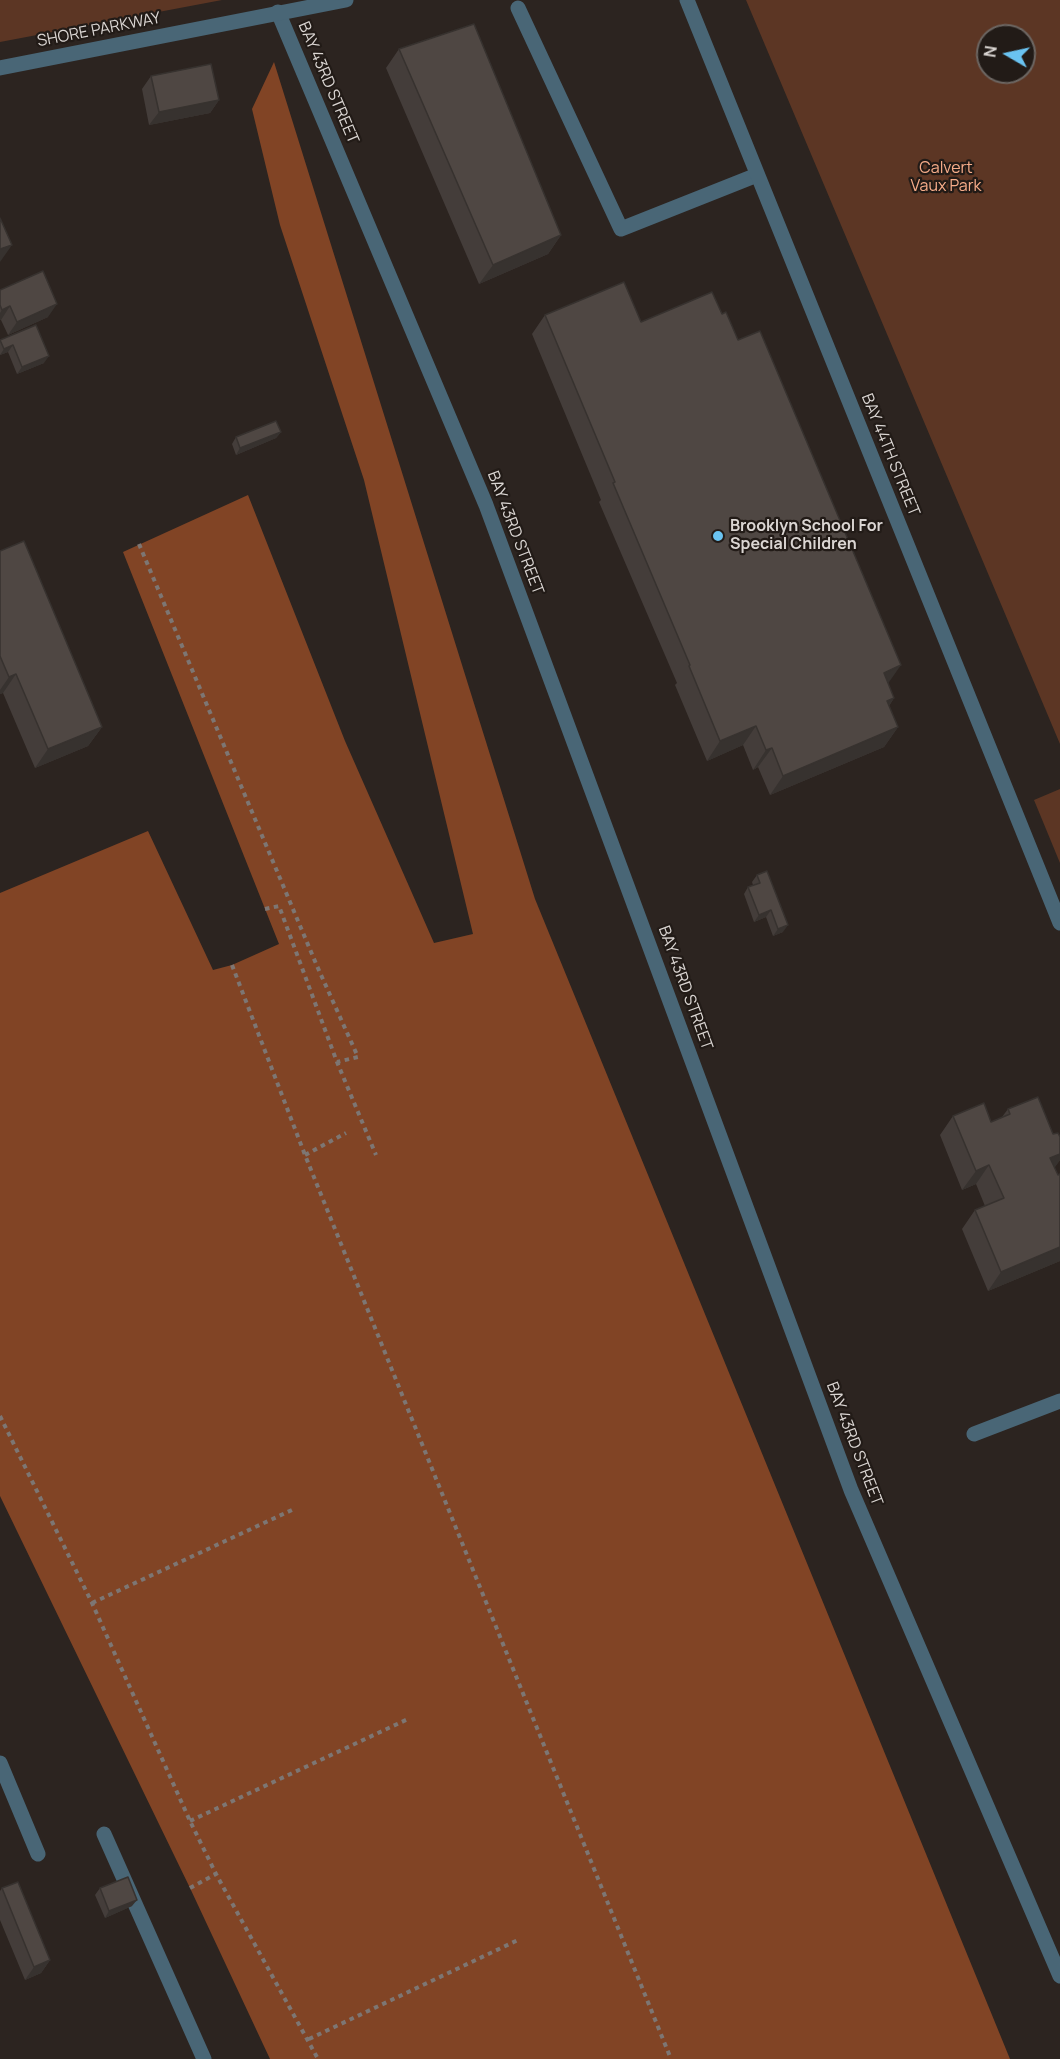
<!DOCTYPE html>
<html>
<head>
<meta charset="utf-8">
<style>
	body { margin:0 }
	#map { position:relative; width:1060px; height:2059px; overflow:hidden; background:#2c2420; font-family:Manrope,sans-serif }
	canvas { display:block }
	.north { position:absolute; left:976px; top:24px; width:60px; height:60px; box-sizing:border-box; background:#221b17; border:2px solid #6c6662; border-radius:50%; rotate:279deg; font-size:16px; font-weight:700; line-height:24px; text-align:center; color:#dbd6d3 }
	.north::after { content:''; display:block; margin:auto; width:21px; height:27px; background:#6ac3f1; clip-path:polygon(50% 0,100% 100%,50% 72%,0 100%) }
</style>
</head>
<body>
<div id="map">
<canvas width="1060" height="2059"></canvas>
<div class="north">N</div>
</div>
<script>
const context = document.querySelector('canvas').getContext('2d');
context.lineJoin = 'round';
function fillPath(path, color) {
  context.fillStyle = color;
  context.fill(path, 'evenodd');
}
function trace(path, color, width, dash) {
  context.strokeStyle = color;
  context.lineWidth = width;
  context.lineCap = dash ? 'butt' : 'round';
  context.setLineDash(dash || []);
  context.stroke(path);
}
function drawText(font, color, halo, rows, align = 'center') {
  context.font = font + ' Manrope,sans-serif';
  context.lineWidth = 4.5;
  context.setLineDash([]);
  context.textBaseline = 'middle';
  context.strokeStyle = halo;
  context.fillStyle = color;
  for (const [text, x, y, turn = 0] of rows) {
    context.save();
    context.translate(x, y);
    context.rotate((+turn || 0) * Math.PI / 180);
    context.textAlign = isNaN(turn) ? turn : align;
    if (halo) context.strokeText(text, 0, 0);
    context.fillText(text, 0, 0);
    context.restore();
  }
}
const green = new Path2D(`
	M0,0H222L0,42Z
	M746,0H1060V744ZM988,36H1024V72H988Z
	M1060,789V863L1034,800Z`);
const water = new Path2D(`
	M274,62L535,899L1010,2059H270L190,1888L0,1496V893L148,831L213,970L232,965L279,944L123,552L248,495L345,741L434,943L473,934L364,480L280,225L252,109Z`);
const path = new Path2D(`
	M139,544L317,966L358,1057L337,1062
	M265,909L279,906L337,1062L376,1155
	M232,965L305,1155L671,2059
	M305,1155L346,1133
	M0,1416L92,1603L190,1821L216,1874L318,2059
	M92,1603L294,1509
	M190,1821L408,1719
	M190,1888L216,1874
	M309,2039L518,1940`);
const service = new Path2D(`
	M518,8L621,229L757,175
	M278,12L486,505L851,1490L1060,1976
	M104,1834L204,2059`);
const minor = new Path2D(`
	M687,0L1060,923
	M0,68L346,0
	M974,1434L1060,1401
	M0,1763L38,1854`);
const wall = new Path2D(`
	M399,49L561,235L548,254L479,284L386,68Z
	M151,76L219,100L210,113L149,125L142,89Z
	M0,290L48,317L8,335L1,320H0Z
	M722,314L738,340L888,683L894,698L889,706L898,727L884,747L770,795L758,767L753,770L743,745L707,761L675,685L677,683L599,502L601,500L532,334L545,315L641,322Z
	M36,325L44,363L17,374L8,352L0,355V340Z
	M281,432L276,438L236,455L232,444L236,437Z
	M0,551L102,727L88,746L35,768L3,693L0,694Z
	M757,875L783,932L773,936L766,917L754,922L744,894L748,887L753,885L752,882Z
	M1008,1109L1060,1137V1160L1054,1168L1058,1175L1060,1174V1261L988,1291L962,1229L975,1210L985,1206L976,1184L962,1190L940,1135L953,1116L991,1122L1002,1117Z
	M2,1888L50,1960L41,1973L25,1980L0,1920V1891Z
	M100,1888L132,1906L105,1918L95,1895Z`);
const shadedWall = new Path2D(`
	M219,100L210,113L149,125L159,112Z
	M561,235L548,254L479,284L493,265Z
	M12,245L0,262V249Z
	M57,304L48,317L8,335L17,322Z
	M10,306L1,320H0V313L2,310Z
	M13,345L8,352L0,355L4,349Z
	M49,356L44,363L17,374L22,367Z
	M281,432L276,438L236,455L240,448Z
	M901,665L887,685L884,673Z
	M16,674L3,693L0,694V690L9,677Z
	M894,698L881,717L887,701Z
	M756,726L743,745L707,761L720,741Z
	M102,727L88,746L35,768L48,749Z
	M898,727L884,747L770,795L783,776Z
	M772,748L758,767L753,770L766,750Z
	M771,910L766,917L754,922L759,915Z
	M788,925L783,932L773,936L778,929Z
	M1060,1154V1160L1052,1171L1050,1158Z
	M989,1165L976,1184L962,1190L976,1171Z
	M1060,1247V1261L988,1291L1001,1272Z
	M137,1900L132,1906L105,1918L109,1911Z
	M50,1960L41,1973L25,1980L34,1967Z`);
const building = new Path2D(`
	M474,24L561,235L493,265L399,49Z
	M211,64L219,100L159,112L151,76Z
	M0,218L12,245L0,249Z
	M43,271L57,304L17,322L10,306L2,310L0,305V290Z
	M624,282L641,322L712,292L722,314L726,312L738,340L760,331L901,665L884,673L894,698L887,701L898,727L783,776L772,748L766,750L756,726L720,741L689,666L690,665L613,483L615,482L545,315Z
	M36,325L49,356L22,367L13,345L4,349L0,340Z
	M276,421L281,432L240,448L236,437Z
	M24,541L102,727L48,749L16,674L9,677L0,656V551Z
	M767,871L788,925L778,929L771,910L759,915L748,887L760,883L757,875Z
	M1038,1097L1053,1134L1058,1133L1060,1137V1154L1050,1158L1058,1175L1060,1174V1247L1001,1272L975,1210L1004,1198L989,1165L976,1171L953,1116L984,1103L991,1122L1010,1114L1008,1109Z
	M128,1877L137,1900L109,1911L100,1888Z
	M18,1882L50,1960L34,1967L2,1888Z`);
const markers = [
	[718,536,6,"#6ac3f1"]
];
const streetNames = [
	["SHORE PARKWAY",99,30,-11],
	["BAY 43RD STREET",328,83,67],
	["BAY 44TH STREET",890,455,68],
	["BAY 43RD STREET",515,533,69],
	["BAY 43RD STREET",685,988,70],
	["BAY 43RD STREET",854,1444,69]
];
const parkNames = [
	["Calvert",946,169],
	["Vaux Park",946,187]
];
const poiNames = [
	["Brooklyn School For",730,527],
	["Special Children",730,545]
];
fillPath(green, '#5c3624');
fillPath(water, '#814425');
trace(path, '#7d7673', 4, [4.5, 4.5]);
trace(service, '#496676', 15);
trace(minor, '#496676', 15);
fillPath(wall, '#443d3a');
fillPath(shadedWall, '#37322f');
fillPath(building, '#4f4743');
trace(building, '#37322f', 1.5);
for (const [x, y, r, color] of markers) {
  const dot = new Path2D();
  dot.arc(x, y, r, 0, 2 * Math.PI);
  context.fillStyle = color;
  context.fill(dot);
  trace(dot, '#221b17', 2);
}
drawText('16px', '#dbd6d3', '#221b17', streetNames);
drawText('16px', '#f7ad8a', '#221b17', parkNames);
drawText('bold 16px', '#dbd6d3', '#221b17', poiNames, 'left');
</script>
</body>
</html>
